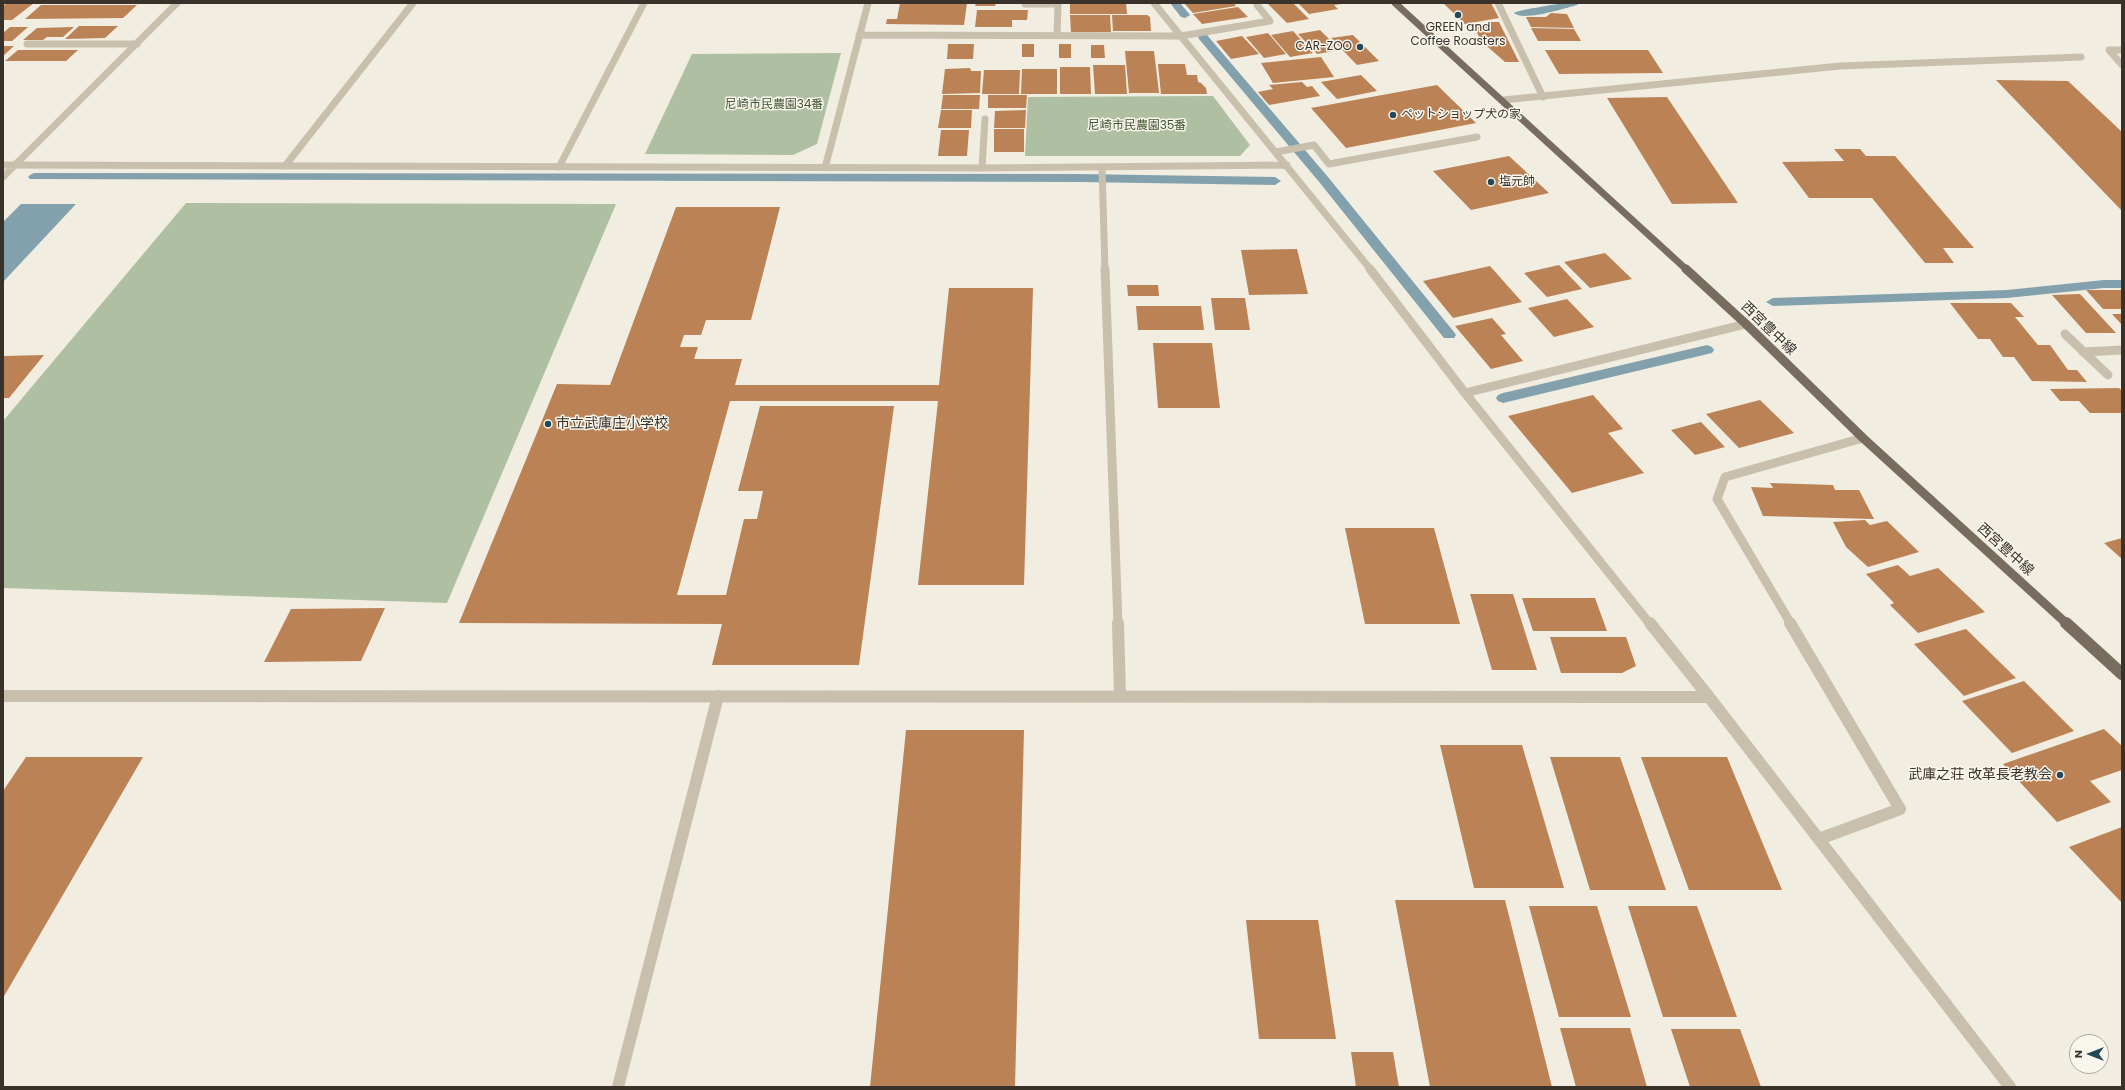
<!DOCTYPE html>
<html>
<head>
<meta charset="utf-8">
<style>
	body { margin:0 }
	#map { position:relative; width:2125px; height:1090px; overflow:hidden; background:#f1ede1; font-family:Poppins,sans-serif }
	canvas { display:block }
	.frame { position:absolute; inset:0; border:4px solid #38322b; pointer-events:none }
	.north { position:absolute; left:2069px; top:1034px; width:40px; height:40px; box-sizing:border-box; background:#f9f6ed; border:1px solid #aca89f; border-radius:50%; rotate:270deg; font-size:11px; font-weight:700; line-height:16px; text-align:center; color:#38322b }
	.north::after { content:''; display:block; margin:auto; width:14px; height:18px; background:#244855; clip-path:polygon(50% 0,100% 100%,50% 72%,0 100%) }
</style>
</head>
<body>
<div id="map">
<canvas width="2125" height="1090"></canvas>
<div class="frame"></div>
<div class="north">N</div>
</div>
<script>
const context = document.querySelector('canvas').getContext('2d');
context.lineJoin = 'round';
function fillPath(path, color) {
  context.fillStyle = color;
  context.fill(path, 'evenodd');
}
function trace(path, color, width, dash) {
  context.strokeStyle = color;
  context.lineWidth = width;
  context.lineCap = dash ? 'butt' : 'round';
  context.setLineDash(dash || []);
  context.stroke(path);
}
function drawText(font, color, halo, rows, align = 'center') {
  context.font = font + ' Poppins,"Noto Sans JP",sans-serif';
  context.lineWidth = 3;
  context.setLineDash([]);
  context.textBaseline = 'middle';
  context.strokeStyle = halo;
  context.fillStyle = color;
  for (const [text, x, y, turn = 0] of rows) {
    context.save();
    context.translate(x, y);
    context.rotate((+turn || 0) * Math.PI / 180);
    context.textAlign = isNaN(turn) ? turn : align;
    if (halo) context.strokeText(text, 0, 0);
    context.fillText(text, 0, 0);
    context.restore();
  }
}
const green = new Path2D(`
	M841,53L817,144L793,155L645,154L692,54Z
	M1213,96L1250,145L1240,156H1025L1028,97Z
	M186,203L616,204L447,603L3,588V421Z`);
const water = new Path2D(`
	M21,204H76L3,282V222Z`);
const stream = new Path2D(`
	M1170,3H1180L1190,15L1185,18L1181,17Z
	M1562,3H1579L1577,5C1566,8 1522,22 1514,13C1517,10 1554,5 1562,3Z
	M1203,34L1207,35L1328,177L1454,332L1456,335L1454,338H1444L1320,183L1199,39L1198,37Z
	M34,173L1079,174L1275,177L1281,181L1275,185L1079,182L30,179L28,177L30,175Z
	M2104,280H2122V288H2104L2007,298L1773,306L1766,302L1773,298L2007,290Z
	M1707,345L1712,347L1714,350L1712,353L1503,403L1498,401L1496,398L1498,395L1503,393Z`);
const building = new Path2D(`
	M7,3H34L12,20H3V6Z
	M900,3H967L964,25L886,24L887,19H897Z
	M976,3H996L995,6H975Z
	M1070,3H1126L1127,14H1070Z
	M1184,3H1234L1236,6L1193,13Z
	M1274,3H1293L1309,19L1287,23L1268,4Z
	M1298,3H1342V4L1334,5L1338,9L1309,14Z
	M1453,3H1491L1499,18L1465,24L1444,4Z
	M41,5H137L123,18L25,19Z
	M1238,7L1248,17L1202,24L1193,14Z
	M977,10H1028L1027,20H1012V27H975Z
	M1551,13L1567,14L1574,28L1531,27L1526,17H1546Z
	M1070,15H1110L1111,32H1071Z
	M1112,15H1147L1150,17L1151,31H1113Z
	M1488,22H1499L1519,62H1505L1481,41L1473,24H1489Z
	M79,26H118L105,38L65,39Z
	M10,27H28L12,41H3V33Z
	M74,27L63,37H47L43,40H23L37,28Z
	M1531,28L1574,29L1581,41H1538Z
	M1320,30L1340,50L1317,54L1298,34Z
	M1293,31L1313,53L1290,57L1271,35Z
	M1268,33L1286,54L1264,58L1246,37Z
	M1353,35L1379,61L1357,65L1331,38Z
	M1242,36L1259,54L1231,59L1216,41Z
	M948,44H974L973,59H947Z
	M1022,44H1034V57H1022Z
	M1059,44H1071V58H1059Z
	M1091,45H1104L1105,58H1091Z
	M3,46H14L3,56Z
	M18,50H78L66,61H5Z
	M1545,50H1648L1663,73L1559,74Z
	M1125,51H1154L1159,93H1129Z
	M1321,57L1334,77L1273,83L1261,63Z
	M1158,64H1185L1187,75H1197L1198,82L1201,83L1206,88L1207,94H1161Z
	M1093,65H1125L1127,94H1095Z
	M1060,67H1090L1091,94H1060Z
	M970,68L971,71H981L980,93L942,94L945,69Z
	M1022,69H1057V94H1021Z
	M984,70H1020L1019,94H982Z
	M1361,75L1377,91L1337,99L1321,82Z
	M1996,80L2068,81L2122,132V211Z
	M1302,82L1307,87L1312,86L1320,96L1269,105L1258,92L1273,89L1269,85Z
	M1437,85L1476,123L1346,148L1311,108Z
	M943,95H980L979,109H941Z
	M988,95H1027L1026,108H988Z
	M1667,97L1738,203L1672,204L1607,98Z
	M941,110H972L971,128H938Z
	M1026,110L1025,128H994L995,111Z
	M994,129H1024V152H994Z
	M941,130H969L967,156H938Z
	M1834,149H1860L1866,156H1895L1974,248H1943L1954,263H1925L1872,198H1809L1782,162L1844,161Z
	M1509,156L1549,193L1471,210L1433,171Z
	M676,207H780L751,320H706L701,335H684L680,347H698L694,359H742L735,385H939L949,288H1033L1024,585H918L938,401H730L677,595H726L744,519H757L763,491H738L760,406H894L859,665H712L722,624L459,623L557,384L610,385Z
	M1297,249L1308,294L1249,295L1241,250Z
	M1605,253L1632,279L1590,288L1564,262Z
	M1559,265L1582,289L1547,297L1524,273Z
	M1490,266L1522,302L1453,318L1423,281Z
	M1127,285H1158L1159,296H1128Z
	M2086,290H2122V309H2103Z
	M2080,294L2116,333H2086L2052,295Z
	M1211,298H1245L1250,330H1215Z
	M1567,299L1594,327L1554,337L1528,308Z
	M1950,303H2011L2024,317H2015L2038,345H2050L2068,370H2077L2087,382L2032,381L2014,357H2003L1990,339H1978Z
	M1136,306H1201L1204,330H1138Z
	M2112,314H2122V325Z
	M1492,318L1506,334L1501,335L1523,361L1491,369L1455,326Z
	M1153,343H1212L1220,408H1158Z
	M44,355L9,398H3V356Z
	M2119,388L2122,391V413H2090L2079,401H2060L2050,389Z
	M1593,395L1623,429L1608,433L1644,473L1572,493L1508,416Z
	M1760,400L1794,433L1739,448L1706,414Z
	M1701,422L1725,447L1695,455L1671,430Z
	M1770,483L1833,485L1835,490H1859L1874,519L1763,516L1751,487L1773,488Z
	M1865,520L1870,525L1887,521L1919,552L1868,567L1846,547L1833,522Z
	M1345,528H1434L1460,624H1365Z
	M2122,538V559L2104,543Z
	M1898,565L1910,576L1938,568L1985,612L1918,633L1890,605L1894,603L1866,574Z
	M1470,594H1513L1537,670H1492Z
	M1522,598H1595L1607,631H1533Z
	M385,608L361,661L264,662L291,609Z
	M1966,629L2016,678L1964,696L1914,644Z
	M1550,637H1626L1636,666L1622,673H1561Z
	M2024,681L2074,731L2012,753L1962,701Z
	M2104,729L2122,746V770L2090,781L2111,802L2057,822L2003,764Z
	M906,730H1024L1015,1087H870Z
	M1440,745H1522L1564,888H1474Z
	M26,757H143L3,998V791Z
	M1550,757H1620L1666,890H1590Z
	M1641,757H1727L1782,890H1689Z
	M2122,827V903L2069,847Z
	M1395,900H1505L1552,1087H1430Z
	M1529,906H1597L1631,1017H1559Z
	M1628,906H1697L1737,1017H1663Z
	M1246,920H1318L1336,1039H1259Z
	M1560,1028H1630L1647,1087H1576Z
	M1671,1029H1740L1761,1087H1690Z
	M1351,1052H1393L1399,1087H1356Z`);
const minorFar2 = new Path2D(`
	M1154,3L1371,270
	M1498,3L1543,97
	M1025,4H1058L1057,35
	M859,35L1181,36L1270,21L1257,5
	M27,44H137
	M2122,50H2109L2122,65
	M1503,100L1840,66L2081,57
	M1276,152L1314,145L1329,164L1477,137
	M3,165L982,168L1287,165
	M285,166L413,3
	M559,167L644,3
	M1102,167L1105,270
	M825,168L868,3
	M982,168L985,119
	M3,177L177,3`);
const minorFar1 = new Path2D(`
	M1105,269L1118,624
	M1370,269L1465,393L1650,624
	M2065,334L2108,375
	M2083,352L2122,350
	M1465,393L1746,324
	M1791,624L1717,499L1725,477L1863,438`);
const minor = new Path2D(`
	M1118,623L1120,696
	M1650,623L1709,697L2010,1087
	M1790,623L1900,809L1819,839
	M3,696L1709,697
	M618,1087L718,696`);
const majorFar2 = new Path2D(`
	M1395,3L1687,270`);
const majorFar1 = new Path2D(`
	M1686,269L1746,324L1863,438L2067,624`);
const major = new Path2D(`
	M2066,623L2122,674`);
const markers = [
	[1458,15,4,"#244855"],
	[1360,47,4,"#244855"],
	[1393,115,4,"#244855"],
	[1491,182,4,"#244855"],
	[548,424,4,"#244855"],
	[2060,775,4,"#244855"]
];
const farPoinames = [
	["GREEN and",1458,28,"center"],
	["Coffee Roasters",1458,42,"center"],
	["CAR-ZOO",1352,47,"right"],
	["ペットショップ犬の家",1401,115],
	["塩元帥",1499,182]
];
const farParknames = [
	["尼崎市民農園34番",774,105],
	["尼崎市民農園35番",1137,126]
];
const streetNames = [
	["西宮豊中線",1768,329,44],
	["西宮豊中線",2005,550,42]
];
const poiNames = [
	["市立武庫庄小学校",556,424],
	["武庫之荘 改革長老教会",2052,775,"right"]
];
fillPath(green, '#afbfa2');
fillPath(water, '#82a1ac');
fillPath(stream, '#82a1ac');
fillPath(building, '#bb8255');
trace(minorFar2, '#c8bfad', 7);
trace(minorFar1, '#c8bfad', 9);
trace(minor, '#c8bfad', 12);
trace(majorFar2, '#786c5e', 7);
trace(majorFar1, '#786c5e', 9);
trace(major, '#786c5e', 12);
for (const [x, y, r, color] of markers) {
  const dot = new Path2D();
  dot.arc(x, y, r, 0, 2 * Math.PI);
  context.fillStyle = color;
  context.fill(dot);
  trace(dot, '#f9f6ed', 1.5);
}
drawText('12px', '#38322b', '#f9f6ed', farPoinames, 'left');
drawText('12px', '#405431', '#f9f6ed', farParknames);
drawText('14px', '#38322b', '#f9f6ed', streetNames);
drawText('14px', '#38322b', '#f9f6ed', poiNames, 'left');
</script>
</body>
</html>
